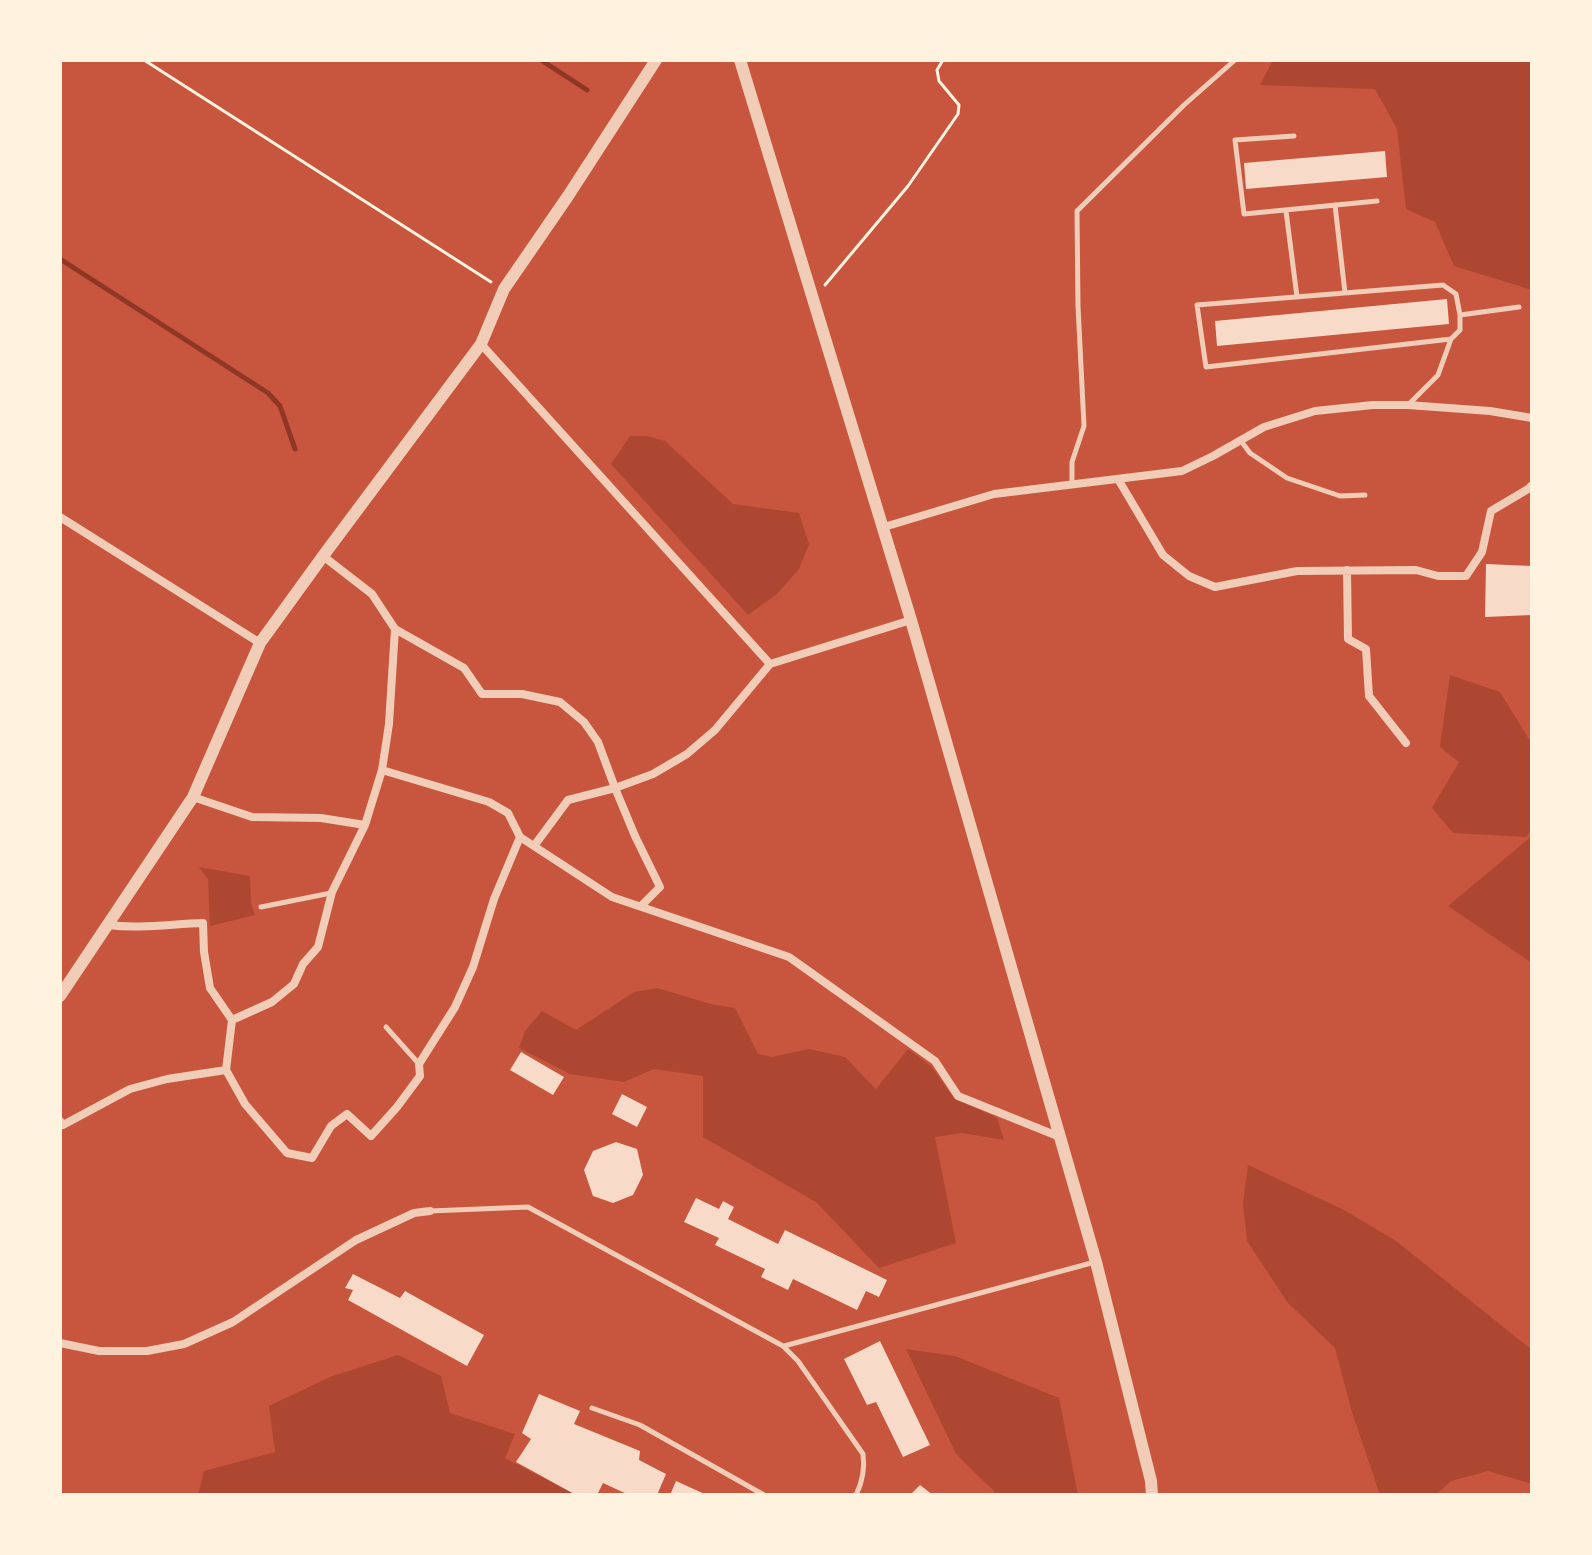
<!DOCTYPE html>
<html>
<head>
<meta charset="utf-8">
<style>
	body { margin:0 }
	#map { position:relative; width:1592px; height:1555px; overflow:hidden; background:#c8553d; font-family:Roboto,sans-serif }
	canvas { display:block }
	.frame { position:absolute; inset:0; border:62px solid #fff3e0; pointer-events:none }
</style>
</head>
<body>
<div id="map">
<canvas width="1592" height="1555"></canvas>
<div class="frame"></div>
</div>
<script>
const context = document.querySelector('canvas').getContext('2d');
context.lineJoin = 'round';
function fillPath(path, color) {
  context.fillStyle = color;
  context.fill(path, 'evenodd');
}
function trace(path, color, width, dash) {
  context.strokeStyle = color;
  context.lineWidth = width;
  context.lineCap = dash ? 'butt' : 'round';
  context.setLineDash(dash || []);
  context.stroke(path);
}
const green = new Path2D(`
	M1273,60H1532V290L1454,266L1435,222L1406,209L1397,129L1375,89L1260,85Z
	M630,436H647L665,441L733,504L799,513L809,544L799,569L777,594L748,615L611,464Z
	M1450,675L1500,692L1532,744V826L1527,837L1453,833L1432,808L1459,762L1440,747Z
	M1532,836V963L1448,906Z
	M199,867L250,876L251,903L255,915L210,926L208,879Z
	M657,988L711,1004L735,1008L758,1054L772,1057L809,1049L845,1057L876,1089L908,1049L931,1066L954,1098L997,1118L1004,1140L962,1133L935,1137L956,1243L879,1268L816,1202L703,1137V1076L654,1069L624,1082L570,1074L519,1048L525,1031L542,1011L576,1030L634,992Z
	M1248,1165L1344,1210L1396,1241L1532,1350V1484L1488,1471L1451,1481L1436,1495H1380L1351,1409L1335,1348L1288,1303L1247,1241L1243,1204Z
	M906,1349L955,1356L1059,1398L1078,1495H994V1491L956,1454Z
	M398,1355L441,1376L450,1413L515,1434L505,1458L576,1495H198L204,1471L275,1452L269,1406L330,1377Z`);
const stream = new Path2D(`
	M541,60L587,90
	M60,259L268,393L280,406L295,449`);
const building = new Path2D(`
	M1385,151L1387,177L1246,189L1244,163Z
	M1447,299L1449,324L1217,346L1215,321Z
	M1486,564L1532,566V615L1485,617Z
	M521,1052L564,1077L553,1095L510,1070Z
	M622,1094L647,1107L637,1127L612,1114Z
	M616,1142L637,1149L643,1175L633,1195L613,1203L593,1196L584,1170L593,1151Z
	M696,1198L719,1209L723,1201L734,1207L728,1219L778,1244L785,1230L887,1280L879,1297L866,1291L857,1310L793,1279L788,1290L761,1277L765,1269L715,1245L719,1238L684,1222Z
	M353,1274L400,1298L405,1291L484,1335L467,1366L348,1300L353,1290L345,1288Z
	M880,1341L930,1445L903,1457L876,1402L867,1405L844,1359Z
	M539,1394L580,1411L574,1424L640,1451L639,1460L666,1474L657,1495H629L603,1483L597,1495H576L516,1462L531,1439L522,1433Z
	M676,1481L707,1495H670Z
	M920,1485L933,1495H910Z`);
const path = new Path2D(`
	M144,60L491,282
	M825,285L908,186L958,114L959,105L939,81L937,70L943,60`);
const service = new Path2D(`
	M1294,136L1235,140L1244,214L1377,201
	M1335,205L1345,293
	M1286,211L1297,297
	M1451,339L1206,367L1197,305L1443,285L1456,294L1460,315
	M1409,404L1438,375L1451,339L1460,330V315L1519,307
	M1241,441L1250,453L1287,478L1340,496L1365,495
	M1072,484V462L1084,426L1078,306L1077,211L1184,105L1235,60
	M261,907L331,893
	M386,1027L419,1064
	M430,1211L528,1207L783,1346L798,1361L863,1454C865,1469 863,1481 856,1495
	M784,1346L1095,1262
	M592,1408L640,1425L764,1495`);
const minor = new Path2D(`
	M481,344L770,664L911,620
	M1118,479L1163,555L1189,576L1215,587L1297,571L1416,570L1438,576H1466L1482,552L1491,511L1528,489L1532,485
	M60,517L260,643
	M884,527L994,494L1182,471L1213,456L1264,427L1315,411L1373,405H1408L1490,411L1532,418
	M1347,570L1348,639L1366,649L1369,696L1406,743
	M395,629L464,668L482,694H522L560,702L584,722L598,742L615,788L635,836L660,887L642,905
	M382,770L489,802L508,813L520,837L612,897L789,957L935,1061L958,1096L1060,1137
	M193,797L252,817L321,818L365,825L382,770L389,724L395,629L372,594L323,556
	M534,846L568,800L615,788L653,774L687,754L715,730L770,664
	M108,925C139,929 171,924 203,923L204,952L210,988L232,1020L226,1070
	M232,1020L272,1002L294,984L303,964L318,947L332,892L365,825
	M60,1121L63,1125L130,1089L167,1079L226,1070L245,1104L287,1153L312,1158L331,1126L347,1114L371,1136L397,1107L420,1076L419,1064L455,1007L473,967L494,899L520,837
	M60,1343L99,1351H147L184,1344L233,1322L356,1240L414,1213L430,1211`);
const tertiary = new Path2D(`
	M740,60L911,620L1096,1262L1151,1481L1152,1495
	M60,996L193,797L260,643L323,556L481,344L504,289L568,196L656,60`);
fillPath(green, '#ae4732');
trace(stream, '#8f3625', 5);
fillPath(building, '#f7dbc8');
trace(path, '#fff3e0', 3);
trace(service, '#f1ccb7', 5);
trace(minor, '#f1ccb7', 8);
trace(tertiary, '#f1ccb7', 12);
</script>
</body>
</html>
